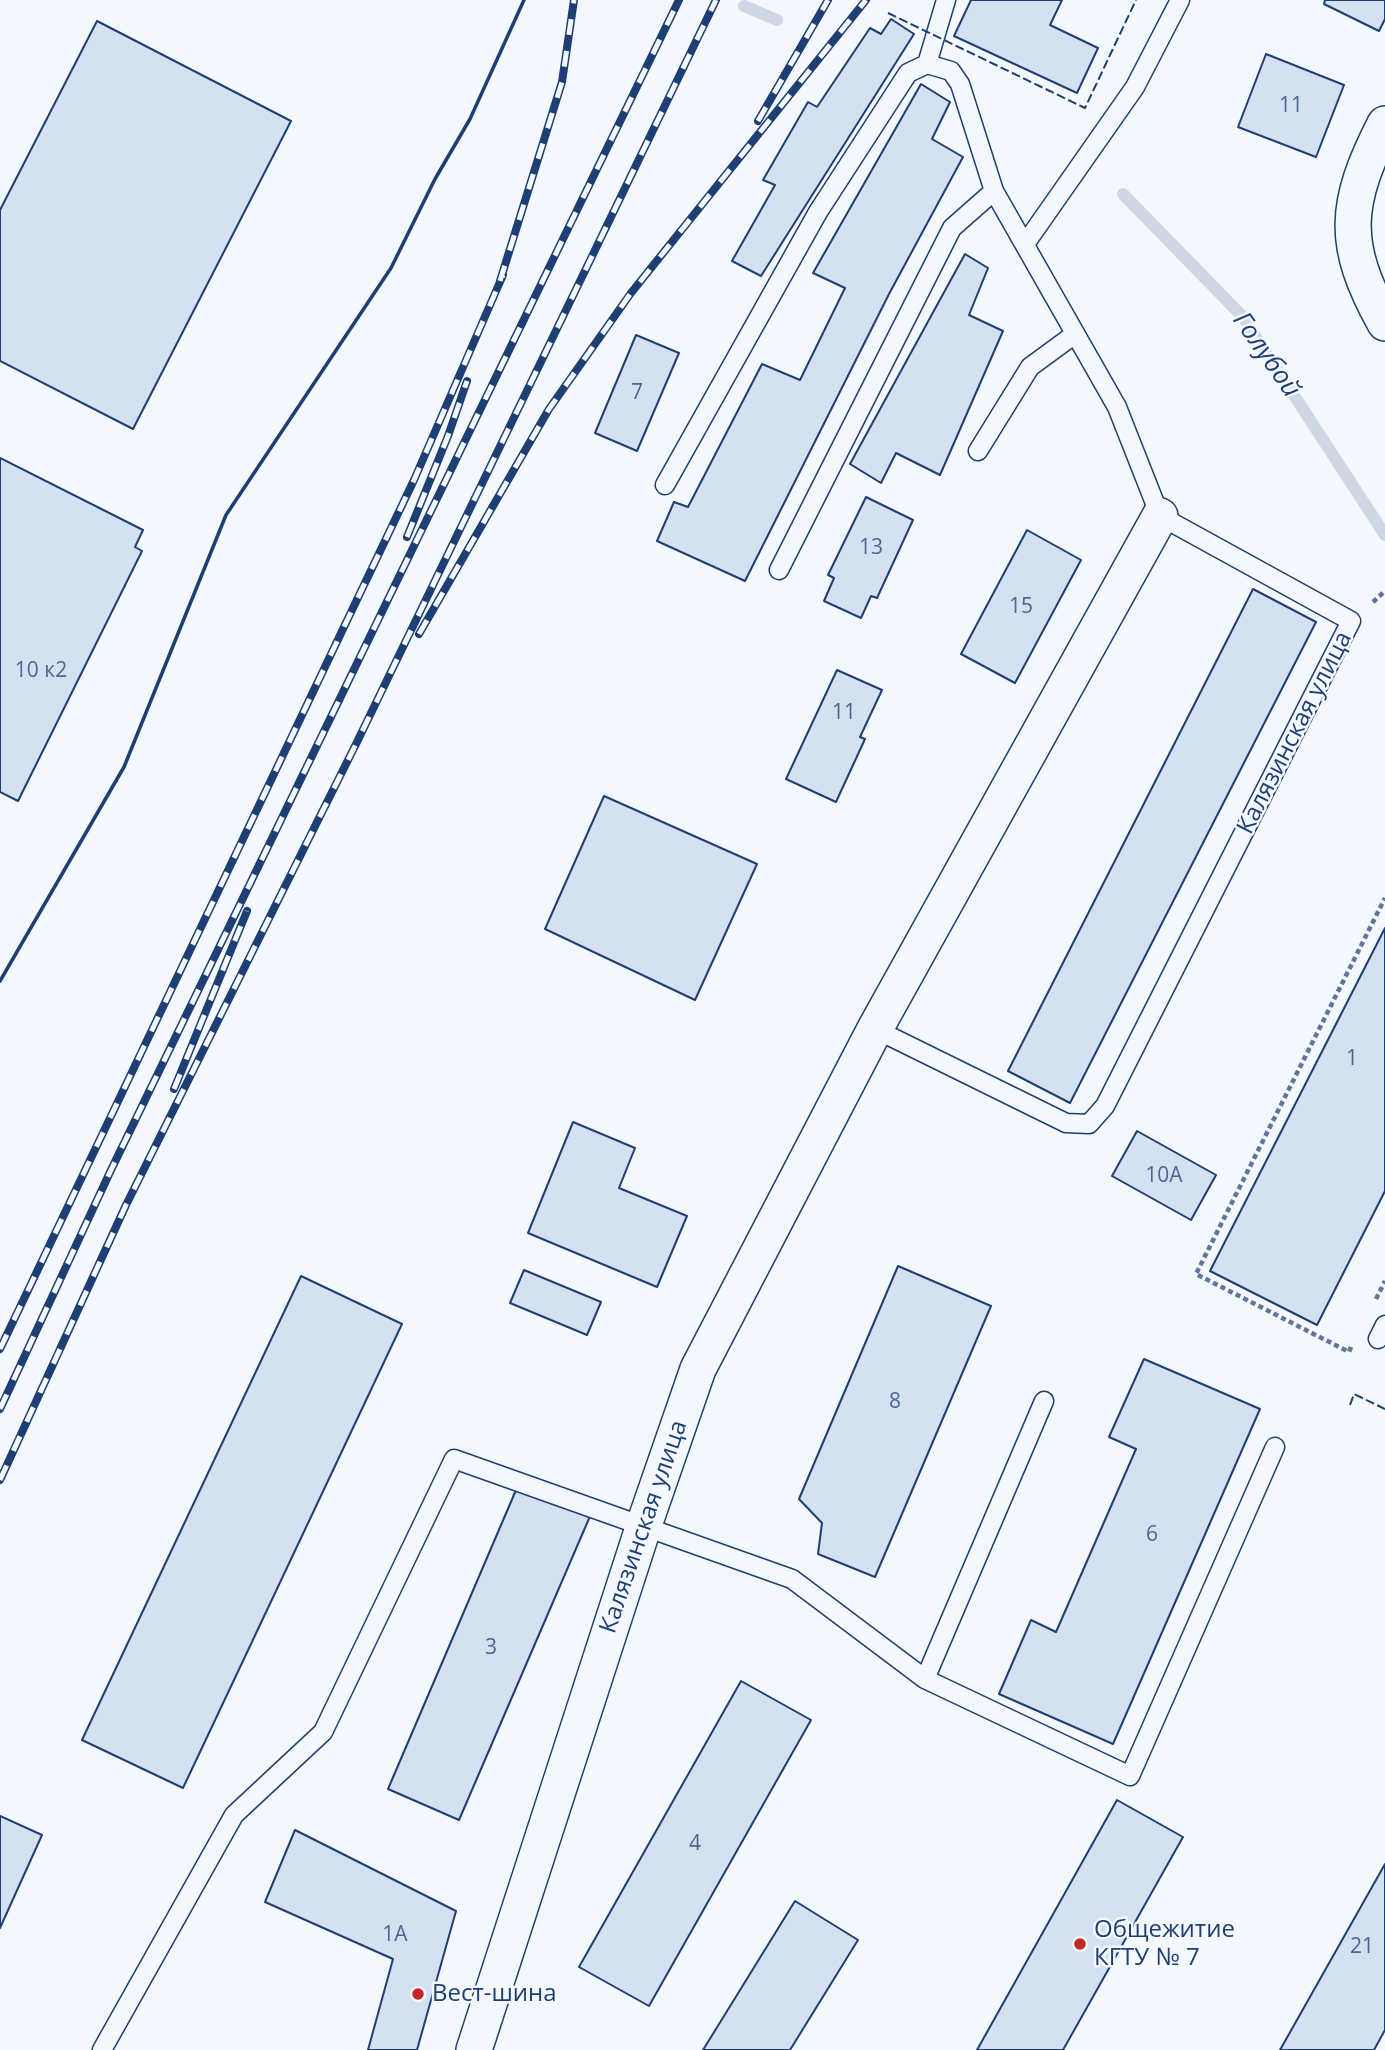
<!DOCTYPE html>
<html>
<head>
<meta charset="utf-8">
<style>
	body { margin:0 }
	canvas { display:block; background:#f4f7fb }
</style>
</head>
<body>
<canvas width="1385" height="2050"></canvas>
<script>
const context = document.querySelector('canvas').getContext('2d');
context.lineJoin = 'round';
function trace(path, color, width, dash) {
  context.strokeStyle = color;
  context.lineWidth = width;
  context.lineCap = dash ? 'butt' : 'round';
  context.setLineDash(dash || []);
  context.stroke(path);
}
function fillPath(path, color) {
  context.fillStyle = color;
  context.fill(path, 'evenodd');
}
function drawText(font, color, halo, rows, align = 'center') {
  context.font = font + ' "Open Sans",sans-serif';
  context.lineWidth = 5;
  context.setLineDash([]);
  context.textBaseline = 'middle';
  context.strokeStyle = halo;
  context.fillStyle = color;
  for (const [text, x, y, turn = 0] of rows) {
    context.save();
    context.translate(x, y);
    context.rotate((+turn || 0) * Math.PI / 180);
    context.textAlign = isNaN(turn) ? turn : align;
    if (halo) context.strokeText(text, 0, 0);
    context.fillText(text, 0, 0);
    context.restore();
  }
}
const stream = new Path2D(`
	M744,6L777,20
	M1123,194L1243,317L1385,535`);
const building = new Path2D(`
	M971,0H1062L1050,25L1098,48L1077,93L954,36Z
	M1325,0H1385V19L1379,31L1324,4Z
	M891,19L914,34L761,276L732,261L775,185L763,180L808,102L817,107L870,28L881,34Z
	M97,21L291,121L133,429L0,361V210Z
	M1266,54L1344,85L1316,157L1238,127Z
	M921,84L950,102L932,139L963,157L889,294L745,581L657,541L674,502L688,507L762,364L800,380L845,288L813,273Z
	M965,254L988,268L969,315L1003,331L940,475L896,453L881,483L850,464Z
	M636,335L679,353L637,451L595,433Z
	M0,458L143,530L135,547L142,551L18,801L0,792Z
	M866,497L913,520L877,598L871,596L861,618L824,601L834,578L828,575Z
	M1027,530L1081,560L1015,683L961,654Z
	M1253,589L1316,622L1070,1103L1008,1071Z
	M837,670L882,690L860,737L865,739L836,802L786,779Z
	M604,796L757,864L695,1000L545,929Z
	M1385,928V1191L1317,1325L1210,1271Z
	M573,1122L635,1148L619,1188L687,1216L657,1287L528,1233Z
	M1137,1131L1216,1175L1191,1220L1112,1176Z
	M898,1266L991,1306L875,1577L818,1554L822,1523L799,1499Z
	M524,1270L601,1302L587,1335L510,1303Z
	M301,1276L402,1324L183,1788L82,1740Z
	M1144,1359L1260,1409L1113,1744L999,1694L1031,1620L1056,1632L1136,1449L1109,1437Z
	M522,1476L594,1507L459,1820L388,1789Z
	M741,1681L811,1720L649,2006L579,1967Z
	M1117,1800L1183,1837L1063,2050H977Z
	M0,1816L42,1835L0,1928Z
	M295,1830L456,1911L417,2050H368L393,1959L265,1902Z
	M1385,1864V2030L1374,2050H1280Z
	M795,1901L858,1940L790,2050H703Z`);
const path = new Path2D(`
	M1373,602L1385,591
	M1376,1299L1385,1281
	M1351,1347L1349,1352L1196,1274L1385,898`);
const lane = new Path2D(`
	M927,64L946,0
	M1025,244L1135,87L1180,0
	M978,451L1030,367L1075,334
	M665,485L818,212L908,73L927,64L951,71L960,84L994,191L1117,407L1160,516L1351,621L1105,1106L1089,1124L1066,1123L875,1029
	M779,570L952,228L994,191
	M1378,1339L1385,1325
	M925,1679L1044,1401
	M102,2050L234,1815L323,1732L454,1459L792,1579L925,1679L1130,1776L1275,1447`);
const street = new Path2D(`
	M1385,124C1344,204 1341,244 1385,323
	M474,2050L644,1525L698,1369L875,1029L1160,516`);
const rail = new Path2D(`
	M758,121L828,0
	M500,281L562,82L574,0
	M407,537L448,436L467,381
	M419,634L549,409L631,293L866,0
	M174,1089L247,911
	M0,1349L414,480L503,275
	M0,1409L111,1170L679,0
	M0,1480L126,1205L357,742L716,0`);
const fence = new Path2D(`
	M888,13L1085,108L1136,0
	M1350,1405L1354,1394L1385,1409`);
const wall = new Path2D(`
	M0,981L124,767L226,515L391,268L435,179L470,119L524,0`);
const markers = [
	[1080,1944,7,"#c62828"],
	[418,1994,7,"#c62828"]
];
const numberNames = [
	["11",1291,106],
	["7",637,393],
	["13",871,548],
	["15",1021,607],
	["10 к2",41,671],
	["11",844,713],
	["1",1352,1059],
	["10А",1164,1176],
	["8",895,1402],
	["6",1152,1535],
	["3",491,1648],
	["4",695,1844],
	["1А",395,1935],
	["21",1362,1947]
];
const streetNames = [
	["Калязинская улица",1295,733,-63],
	["Калязинская улица",644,1527,-71]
];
const poiNames = [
	["Общежитие",1094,1930],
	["КГТУ № 7",1094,1958],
	["Вест-шина",432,1994]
];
const waterNames = [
	["Голубой",1266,355,55]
];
trace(stream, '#cfd7e4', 12);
fillPath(building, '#d5e0f0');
trace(building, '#1d3f73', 2);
trace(lane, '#1d3f73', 21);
trace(street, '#1d3f73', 38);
trace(path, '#5e769c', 4.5, [5, 3.5]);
trace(lane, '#f4f7fb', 18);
trace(street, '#f4f7fb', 35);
trace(rail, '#1d3f73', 8);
trace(rail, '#f4f7fb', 5, [16]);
trace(fence, '#1d3f73', 2, [9, 3.5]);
trace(wall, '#1d3f73', 3.5);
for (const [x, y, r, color] of markers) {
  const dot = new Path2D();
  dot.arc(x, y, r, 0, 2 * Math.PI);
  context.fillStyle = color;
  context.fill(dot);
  trace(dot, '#f4f7fb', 2.5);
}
drawText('21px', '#4b6792', null, numberNames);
drawText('24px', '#1d3f73', '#f4f7fb', streetNames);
drawText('24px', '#1d3f73', '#f4f7fb', poiNames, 'left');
drawText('italic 26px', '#1d3f73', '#f4f7fb', waterNames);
</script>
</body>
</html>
